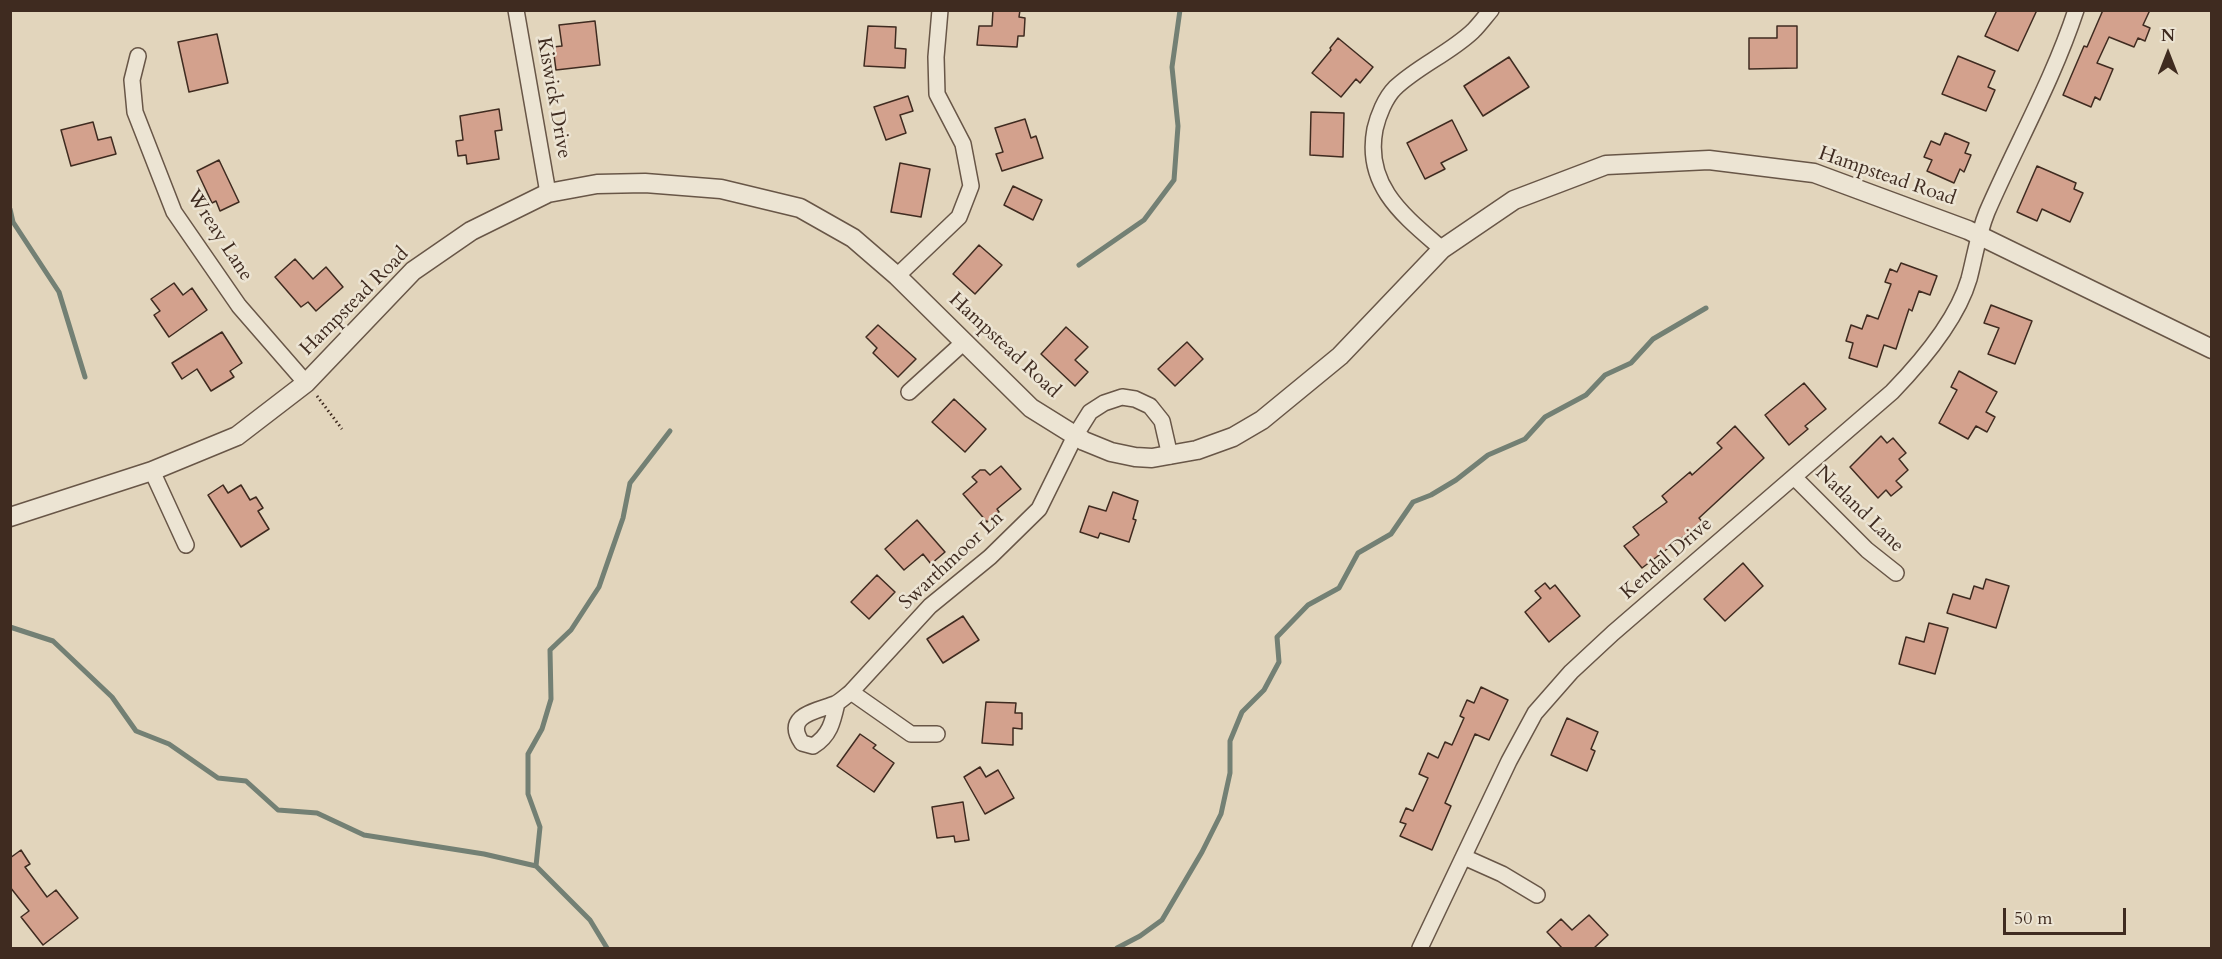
<!DOCTYPE html>
<html>
<head>
<meta charset="utf-8">
<style>
	body { margin:0 }
	#map { position:relative; width:2222px; height:959px; overflow:hidden; background:#e2d5bc; font-family:Cardo,serif }
	canvas { display:block }
	.frame { position:absolute; inset:0; border:12px solid #3f2b20; pointer-events:none }
	.north { position:absolute; left:2138px; top:24px; width:60px; height:60px; -webkit-text-stroke:4px #ece4d3; paint-order:stroke; rotate:0deg; font-size:16px; font-weight:700; line-height:24px; text-align:center; color:#3f2b20 }
	.north::after { content:''; display:block; margin:auto; width:21px; height:27px; background:#3f2b20; clip-path:polygon(50% 0,100% 100%,50% 72%,0 100%) }
	.scale { position:absolute; left:2003px; top:908px; width:123px; height:27px; box-sizing:border-box; border:3px solid #3f2b20; border-top:0; padding-left:8px; font-size:18px; line-height:21px; white-space:nowrap; color:#3f2b20; -webkit-text-stroke:4px #ece4d3; paint-order:stroke }
</style>
</head>
<body>
<div id="map">
<canvas width="2222" height="959"></canvas>
<div class="frame"></div>
<div class="north">N</div>
<div class="scale">50 m</div>
</div>
<script>
const context = document.querySelector('canvas').getContext('2d');
context.lineJoin = 'round';
function trace(path, color, width, dash) {
  context.strokeStyle = color;
  context.lineWidth = width;
  context.lineCap = dash ? 'butt' : 'round';
  context.setLineDash(dash || []);
  context.stroke(path);
}
function fillPath(path, color) {
  context.fillStyle = color;
  context.fill(path, 'evenodd');
}
function drawText(font, color, halo, rows, align = 'center') {
  context.font = font + ' Cardo,serif';
  context.lineWidth = 5;
  context.setLineDash([]);
  context.textBaseline = 'middle';
  context.strokeStyle = halo;
  context.fillStyle = color;
  for (const [text, x, y, turn = 0] of rows) {
    context.save();
    context.translate(x, y);
    context.rotate((+turn || 0) * Math.PI / 180);
    context.textAlign = isNaN(turn) ? turn : align;
    if (halo) context.strokeText(text, 0, 0);
    context.fillText(text, 0, 0);
    context.restore();
  }
}
const stream = new Path2D(`
	M10,209L13,222L59,292L85,377
	M1079,265L1144,220L1174,180L1178,126L1172,67L1180,10
	M10,627L53,641L112,697L136,731L169,744L218,778L246,781L278,810L317,813L364,835L484,854L536,866
	M607,948L590,920L536,866L540,827L528,794V754L542,729L551,699L550,650L571,630L599,587L623,518L630,483L670,431
	M1117,948L1140,936L1162,920L1202,852L1221,814L1230,773V741L1242,712L1264,690L1279,662L1277,637L1308,605L1339,588L1358,553L1391,534L1413,502L1431,495L1456,480L1488,455L1525,439L1545,417L1586,395L1605,375L1631,363L1653,339L1706,308`);
const building = new Path2D(`
	M993,10H1020L1019,17L1025,18L1024,36H1018L1017,47L977,45L979,26H992Z
	M1997,10H2037L2018,51L1985,36Z
	M2103,10H2150L2143,25L2150,28L2145,41L2138,38L2134,47L2109,37L2097,63L2113,69L2100,100L2095,97L2091,107L2063,95L2084,46L2087,47Z
	M595,21L600,65L556,70L553,47L562,46L559,25Z
	M868,26L896,27L895,48L906,49L905,68L864,66Z
	M1777,26H1797V68L1749,69V38H1777Z
	M217,34L228,83L189,92L178,42Z
	M1338,38L1373,67L1360,83L1356,79L1341,97L1312,73L1331,50L1330,48Z
	M1958,56L1995,71L1988,87L1995,90L1986,111L1942,94Z
	M1509,57L1529,87L1483,116L1464,86Z
	M908,96L913,111L900,115L906,133L886,140L874,107Z
	M499,109L502,130L495,131L499,159L467,164L466,155L458,156L456,141L463,140L460,116Z
	M1311,112L1344,113L1343,157L1310,155Z
	M1025,119L1031,138L1036,136L1043,158L1002,171L996,154L1003,152L995,128Z
	M1452,120L1467,150L1441,163L1445,169L1425,179L1407,143Z
	M93,122L98,140L111,137L116,154L71,166L61,130Z
	M1945,133L1969,143L1965,153L1971,155L1964,172L1960,169L1954,183L1927,171L1932,160L1924,157L1931,141L1940,145Z
	M219,160L239,202L220,211L216,201L212,203L197,171Z
	M900,163L930,169L921,217L891,212Z
	M2037,166L2076,183L2074,189L2083,193L2070,222L2042,209L2037,221L2017,212Z
	M1013,186L1042,200L1033,220L1004,205Z
	M979,245L1002,265L975,294L953,274Z
	M295,259L313,279L326,267L343,287L316,311L308,302L301,307L275,277Z
	M1901,263L1937,276L1930,295L1919,291L1912,311L1909,309L1896,349L1884,345L1877,367L1849,358L1853,343L1846,341L1851,325L1862,329L1867,315L1878,319L1891,284L1885,282L1890,269L1897,272Z
	M174,283L183,295L192,288L207,310L169,337L154,315L160,311L151,299Z
	M1991,305L2032,321L2015,364L1988,354L1999,328L1984,323Z
	M878,325L916,359L898,377L873,353L877,348L866,337Z
	M1066,327L1088,347L1075,360L1088,372L1075,386L1041,354Z
	M222,332L242,363L230,371L234,377L211,391L197,369L182,379L172,363Z
	M1187,342L1203,359L1175,386L1158,369Z
	M1959,371L1997,392L1986,412L1995,417L1987,432L1976,426L1968,439L1939,423L1957,390L1951,387Z
	M1804,383L1826,409L1805,426L1808,429L1789,445L1765,415Z
	M954,399L986,429L965,452L932,422Z
	M1735,426L1764,458L1699,518L1704,524L1693,533L1691,531L1642,568L1624,546L1639,535L1633,527L1667,502L1662,496L1690,472L1692,475L1722,448L1717,443Z
	M1881,436L1887,443L1893,438L1906,453L1899,459L1908,470L1896,481L1902,487L1891,496L1886,490L1878,498L1850,467Z
	M1001,466L1021,489L997,509L999,512L987,522L963,494L977,482L972,477L980,470H985L990,475Z
	M223,485L228,493L241,485L250,500L256,497L263,508L258,511L269,529L241,547L208,495Z
	M1113,492L1138,501L1133,519L1136,520L1129,542L1100,533L1098,538L1080,532L1089,506L1106,511Z
	M917,520L945,552L931,564L923,554L904,570L885,549Z
	M1743,563L1763,586L1725,621L1704,599Z
	M877,575L895,592L869,619L851,602Z
	M1986,579L2009,586L1996,628L1947,613L1953,594L1970,599L1974,586L1983,589Z
	M1545,583L1550,589L1555,585L1580,616L1549,642L1525,612L1541,598L1535,591Z
	M963,616L979,640L943,663L927,639Z
	M1929,623L1948,628L1935,674L1899,664L1906,637L1924,642Z
	M1481,687L1508,700L1489,740L1475,734L1445,803L1451,806L1432,850L1400,836L1406,824L1400,822L1406,808L1413,811L1428,778L1419,774L1428,753L1438,758L1445,742L1452,745L1464,718L1460,716L1467,700L1474,703Z
	M986,702L1016,703L1015,713H1022V729L1013,728V745L982,743Z
	M1567,718L1598,732L1591,749L1595,751L1587,771L1551,755Z
	M860,734L876,745L873,748L894,763L874,792L837,766Z
	M980,767L986,777L998,770L1014,798L985,814L964,777Z
	M963,802L969,840L955,842L954,836L937,838L932,807Z
	M21,850L30,864L25,867L47,897L56,890L78,918L43,945L21,917L29,911L10,887V858Z
	M1589,915L1608,935L1594,948H1562L1547,932L1561,919L1572,930Z`);
const path = new Path2D(`
	M317,396L342,429`);
const minor = new Path2D(`
	M516,10L548,193
	M138,56L132,80L135,112L174,212L239,306L306,383
	M1442,249C1404,216 1364,186 1375,129C1378,116 1385,98 1395,88C1418,66 1450,53 1473,31C1479,25 1485,17 1491,10
	M897,276L959,217L971,186L963,144L937,94L936,57L940,10
	M909,392L964,342
	M152,471L186,545
	M1794,477L1867,550L1896,573
	M851,692L911,734H937
	M837,703C833,721 830,736 813,746L802,743C783,715 817,711 835,704C841,701 846,696 851,692L930,606L990,557L1039,509L1075,436L1090,412L1104,403L1122,397L1135,399L1150,406L1162,421L1170,456
	M1464,857L1502,874L1537,895
	M1420,948L1509,761L1535,713L1571,672L1613,633L1892,392C1922,361 1957,320 1969,279C1975,256 1978,234 1987,212C2016,145 2053,80 2076,10`);
const tertiary = new Path2D(`
	M10,517L152,471L237,436L306,383L413,271L471,231L548,193L597,184L645,183L721,189L800,208L853,238L897,276L1031,408L1084,441L1111,452L1135,457L1152,458L1197,450L1233,437L1262,420L1340,356L1442,249L1514,200L1606,165L1709,160L1814,173L1968,230L2212,349`);
const streetNames = [
	["Kiswick Drive",553,98,80],
	["Hampstead Road",1887,177,19],
	["Wreay Lane",219,236,57],
	["Hampstead Road",355,302,-45],
	["Hampstead Road",1004,346,43],
	["Natland Lane",1859,510,44],
	["Kendal Drive",1667,559,-41],
	["Swarthmoor Ln",952,561,-43]
];
trace(stream, '#738074', 5);
fillPath(building, '#d3a18d');
trace(building, '#3f2b20', 1.5);
trace(minor, '#685647', 18);
trace(tertiary, '#685647', 21);
trace(path, '#3f2b20', 3, [1.5, 3]);
trace(minor, '#ece4d3', 15);
trace(tertiary, '#ece4d3', 18);
drawText('20px', '#3f2b20', '#ece4d3', streetNames);
</script>
</body>
</html>
